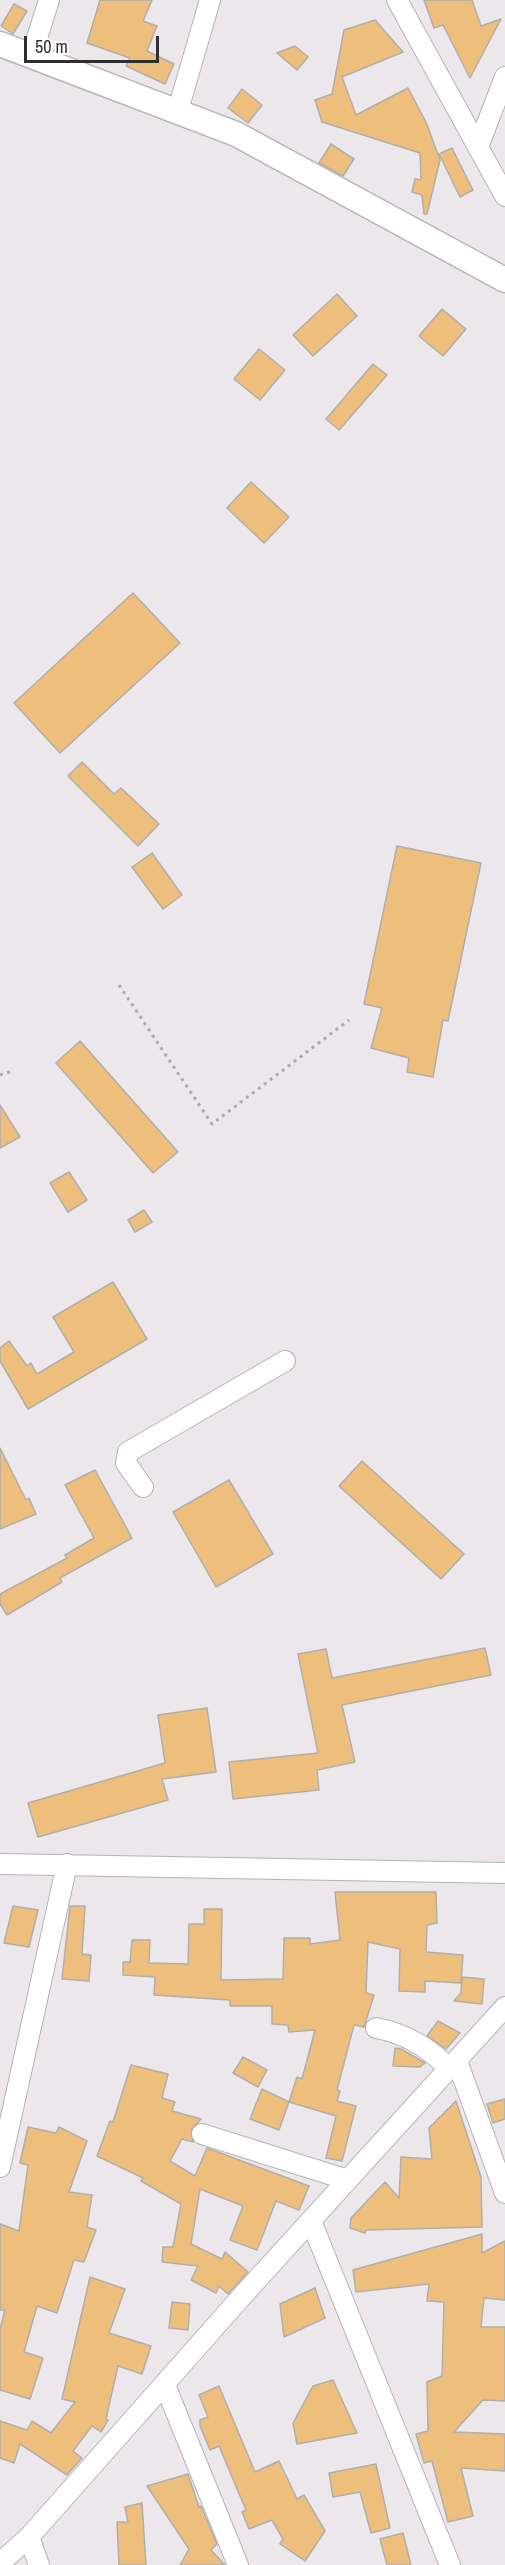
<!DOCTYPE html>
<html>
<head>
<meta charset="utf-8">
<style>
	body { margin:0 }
	#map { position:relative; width:505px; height:2565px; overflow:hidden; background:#ebe7eb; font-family:"Archivo Narrow",sans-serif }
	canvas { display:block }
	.scale { position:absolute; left:24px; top:36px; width:135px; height:27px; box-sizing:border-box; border:3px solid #2f2e2f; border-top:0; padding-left:8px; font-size:18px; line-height:21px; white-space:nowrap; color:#2f2e2f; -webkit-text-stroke:4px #fff; paint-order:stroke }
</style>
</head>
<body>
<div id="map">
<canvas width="505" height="2565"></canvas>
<div class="scale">50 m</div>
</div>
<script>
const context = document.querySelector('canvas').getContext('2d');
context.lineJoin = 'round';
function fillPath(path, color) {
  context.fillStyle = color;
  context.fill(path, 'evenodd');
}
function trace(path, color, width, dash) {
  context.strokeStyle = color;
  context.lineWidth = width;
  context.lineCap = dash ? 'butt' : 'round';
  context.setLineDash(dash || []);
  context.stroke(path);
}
const building = new Path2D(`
	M100,0H152L143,21L157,26L147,51L174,64L165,84L126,66L130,58L87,43Z
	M424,0H472L481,26L501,19L470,78L443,25L434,28Z
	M14,4L27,11L13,34L1,26Z
	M375,20L403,52L342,77L356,115L408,88L426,122L440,160L427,214H424L422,195L412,192L415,179L421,180L420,153L322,122L315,100L332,94L344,30Z
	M295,46L308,57L297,70L277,53Z
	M242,89L262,105L248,123L228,108Z
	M331,144L354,159L343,176L319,163Z
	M452,148L473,190L460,197L439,154Z
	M337,294L357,316L313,356L293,335Z
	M442,309L466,329L443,356L419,336Z
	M259,349L285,370L260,400L234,379Z
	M373,364L387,375L339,430L326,419Z
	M251,482L289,517L264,543L227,508Z
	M133,593L180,643L60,753L14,703Z
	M82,762L114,794L121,788L159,824L138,846L68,776Z
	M397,846L481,863L448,1021L443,1020L433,1077L407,1072L409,1058L371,1048L382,1008L364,1004Z
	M152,853L182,895L163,909L132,867Z
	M80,1041L178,1152L153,1173L56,1063Z
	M0,1105L20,1137L0,1148Z
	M69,1172L87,1200L68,1212L50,1183Z
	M144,1210L152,1222L135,1232L128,1220Z
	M113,1282L147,1339L28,1409L0,1361V1348L9,1341L27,1366L31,1363L37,1374L74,1352L53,1317Z
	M0,1448L26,1500L29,1498L36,1514L0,1529Z
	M362,1461L464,1554L441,1579L339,1486Z
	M95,1470L132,1538L60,1578L62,1582L7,1615L0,1604V1594L67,1558L65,1555L94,1538L65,1485Z
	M229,1480L273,1554L216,1587L173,1512Z
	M485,1648L491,1675L342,1705L355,1762L317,1770L319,1790L233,1799L229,1762L318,1753L298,1654L326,1649L332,1678Z
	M207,1708L216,1772L162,1779L168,1800L38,1837L28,1803L165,1763L158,1715Z
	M335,1892H436L437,1923L427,1925L426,1952L463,1955L461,1983L425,1981V1992L399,1991L400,1949L368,1942L366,1993L374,1995L364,2027L354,2025L337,2090L340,2091L337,2101L356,2106L342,2161L326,2158L336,2116L289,2102L297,2077L302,2079L315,2030L289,2032L288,2025L272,2024V2006H230V2000L154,1995L155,1977L123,1975V1962H130L132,1940H150L149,1963L188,1964L189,1924H204V1909H222L221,1980L283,1979L284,1938H310V1944L340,1940Z
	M13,1906L38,1910L29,1947L4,1943Z
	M70,1906H85L82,1954L91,1955L89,1981L62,1979Z
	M462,1977L484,1979L482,2004L454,2001L461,1993Z
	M438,2021L460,2033L446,2049L427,2036Z
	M395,2048L401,2049L425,2063L420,2067L393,2066Z
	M243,2057L267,2070L258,2087L233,2073Z
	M131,2065L168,2074L162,2098L175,2102L172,2111L201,2119L191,2130L193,2142L182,2139L170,2161L195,2176L207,2148L309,2186L299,2210L276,2201L257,2250L230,2240L243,2206L200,2189L191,2244L222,2259L225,2252L248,2272L228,2294L219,2286L216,2293L191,2280L198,2266L162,2262L163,2247H173L181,2204L141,2181L143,2178L97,2156L110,2121L113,2122Z
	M262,2089L289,2102L279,2130L250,2119Z
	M505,2099V2119L493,2123L487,2104Z
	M456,2101L481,2177L482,2227L366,2230L365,2233L350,2228L351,2218L385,2182L399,2198L401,2157L432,2159L429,2128Z
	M28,2127L56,2133L59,2127L87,2141L69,2192L92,2195L87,2227L96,2230L84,2262L74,2260L57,2313L37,2306L24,2352L43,2358L30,2399L0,2390V2329L5,2310H0V2224L19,2231L28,2165L20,2163Z
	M482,2234V2253L505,2241V2300L484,2298L481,2327H505V2401L483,2400L454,2432L505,2434V2471L461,2468L473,2516L448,2522L432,2461L424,2463L416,2434L428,2431L427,2382L442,2376L444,2302L427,2301L429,2284L356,2292L353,2270Z
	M90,2277L125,2289L109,2333L151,2346L142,2374L118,2366L106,2419L108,2420L101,2432L92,2426L73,2451L82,2458L67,2475L20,2444L14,2463L0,2458V2421L27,2430L32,2421L51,2433L75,2402L62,2399Z
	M315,2288L325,2318L284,2337L280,2304Z
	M172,2302L190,2304L188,2330L169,2328Z
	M333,2380L357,2433L297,2444L293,2423L313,2386Z
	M219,2386L255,2472L279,2461L297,2499L304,2495L325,2531L305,2561L280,2544L283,2539L272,2520L249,2529L242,2512L246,2510L219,2446L210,2450L200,2426V2420L208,2417L199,2395Z
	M376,2464L390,2528L371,2533L360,2492L333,2497L329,2473Z
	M188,2474L199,2507L201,2506L217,2544L211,2550L225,2565H180L189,2549L147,2486Z
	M142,2503L146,2565H119L117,2522H128L125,2507Z
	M403,2533L411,2565H387L380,2539Z`);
const path = new Path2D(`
	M119,985L212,1124L349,1020
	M0,1075L13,1071`);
const minor = new Path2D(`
	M397,0L505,196
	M32,54L49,0
	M178,110L210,0
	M478,147L505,77
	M143,1487L126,1463L128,1452L285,1361
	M0,1864L505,1873
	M376,2028C404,2033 430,2048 449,2069
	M457,2061L505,2193
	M202,2134L348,2180
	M0,2167L67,1864
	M311,2221L450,2565
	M165,2385L238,2565
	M29,2537L39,2565
	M0,2563L29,2537L244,2294L505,2007`);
const major = new Path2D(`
	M0,44L236,134L505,280`);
fillPath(building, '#eebe7d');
trace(building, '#b2afab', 1.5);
trace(minor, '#b6b3b6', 22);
trace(major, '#b6b3b6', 27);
trace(path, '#aeabae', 3, [3, 4.5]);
trace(minor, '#fff', 20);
trace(major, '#fff', 24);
</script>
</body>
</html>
